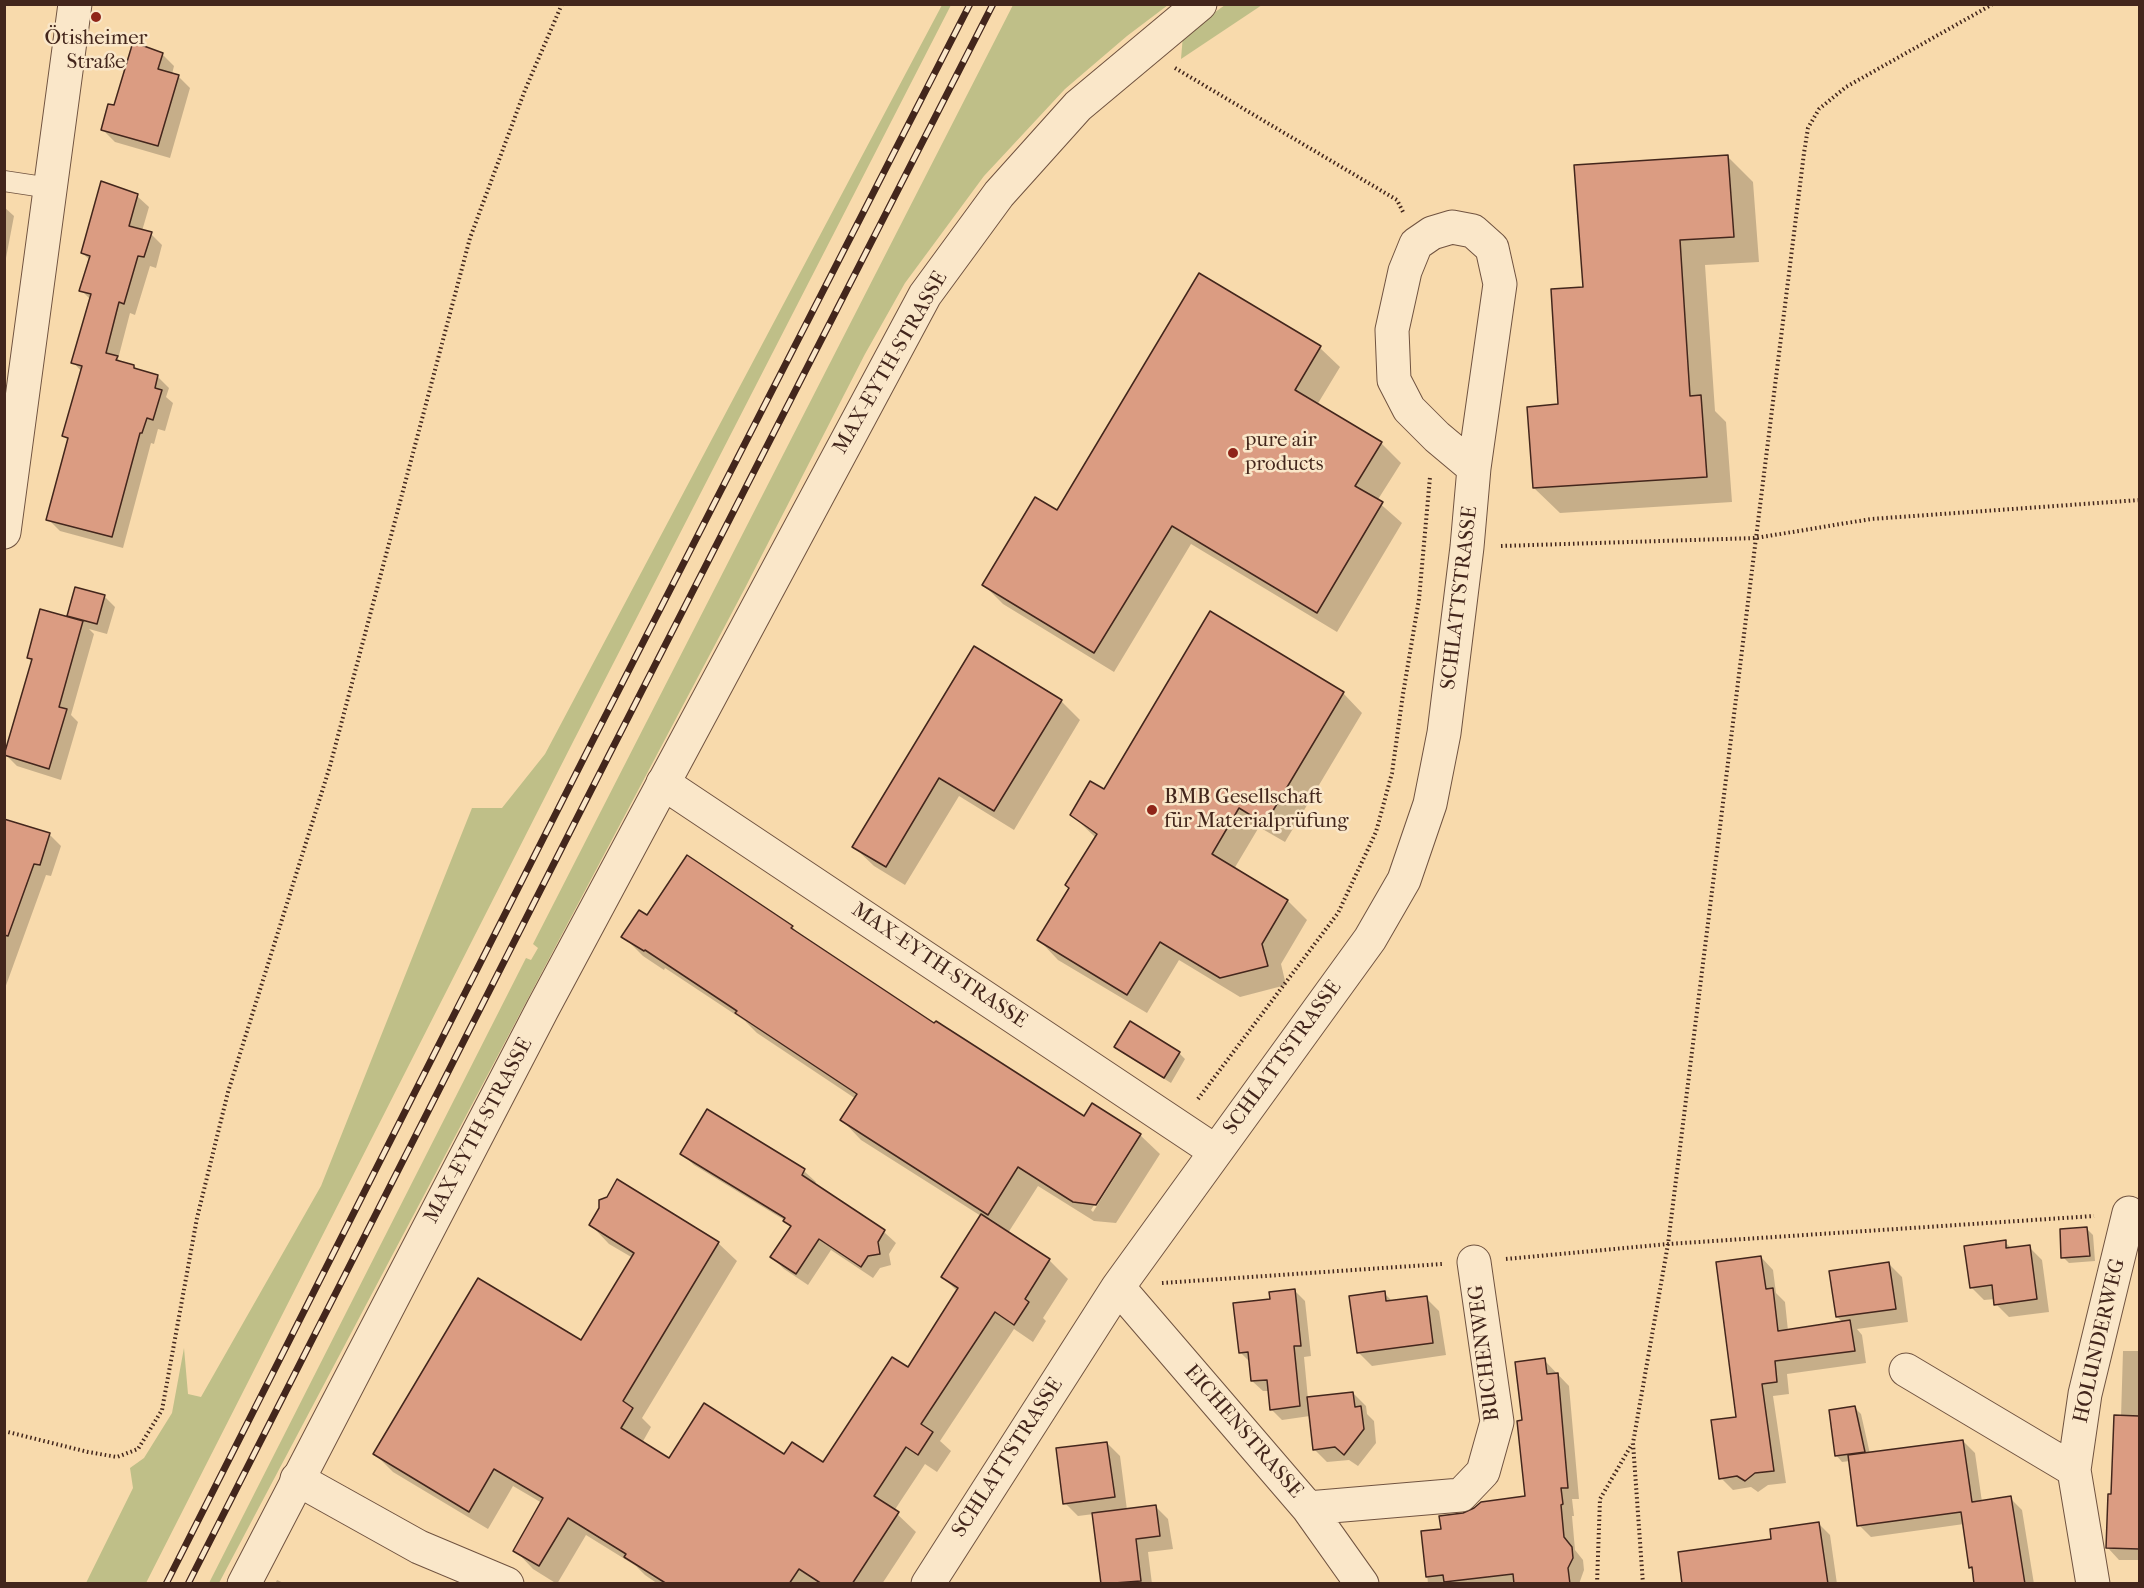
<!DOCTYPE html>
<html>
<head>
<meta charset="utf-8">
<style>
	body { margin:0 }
	#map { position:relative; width:2144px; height:1588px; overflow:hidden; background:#f8daac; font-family:"IM FELL French Canon",serif }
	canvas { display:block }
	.frame { position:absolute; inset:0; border:6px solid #43261c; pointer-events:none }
</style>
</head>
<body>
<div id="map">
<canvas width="2144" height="1588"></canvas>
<div class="frame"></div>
</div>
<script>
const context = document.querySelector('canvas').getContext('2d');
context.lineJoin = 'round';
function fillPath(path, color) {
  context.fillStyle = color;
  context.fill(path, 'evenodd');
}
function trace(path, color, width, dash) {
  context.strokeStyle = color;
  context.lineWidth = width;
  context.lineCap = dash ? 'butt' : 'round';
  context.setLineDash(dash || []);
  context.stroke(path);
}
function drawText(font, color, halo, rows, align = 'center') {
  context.font = font + ' "IM FELL French Canon",serif';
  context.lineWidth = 5;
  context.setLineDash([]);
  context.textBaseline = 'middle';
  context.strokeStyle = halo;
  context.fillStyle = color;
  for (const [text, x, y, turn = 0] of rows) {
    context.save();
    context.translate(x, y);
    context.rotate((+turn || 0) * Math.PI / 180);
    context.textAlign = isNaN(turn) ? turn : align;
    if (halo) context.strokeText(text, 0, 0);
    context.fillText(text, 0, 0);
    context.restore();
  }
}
const green = new Path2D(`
	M942,5H951L575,738L146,1583H86L133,1488L130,1468L144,1458L172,1413L184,1348L188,1394L201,1397L321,1186L472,808H502L545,754Z
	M1013,5H1168L1127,36L1065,89L984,176L905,283L865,354L745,588L219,1583H209L526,958L531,960L538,948L533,944Z
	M1225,5H1262L1181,59L1183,35Z`);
const shadow = new Path2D(`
	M162,54L174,66L172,74L178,76L190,88L170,158L115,142L103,130L115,107Z
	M1727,156L1753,182L1759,262L1705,265L1715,411L1726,422L1732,502L1560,513L1534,488L1559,406L1584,288Z
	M137,196L149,207L142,231L151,234L162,245L156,268L150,266L135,315L130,313L118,359L122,363L134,366L138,371L157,376L169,388L166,397L173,403L165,431L158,429L154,444L151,443L123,548L60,531L48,519L69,441L64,436L82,372L73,362L91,300L81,290L90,260L82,253Z
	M4,207L14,216L6,258H4Z
	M1199,275L1320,348L1340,367L1317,405L1381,443L1401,463L1377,501L1402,523L1337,632L1191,544L1114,672L1003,604L984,585L1057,512Z
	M104,596L115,607L107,634L89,629L94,634L71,715L78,722L61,780L17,766L5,754L33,662L28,658L72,619L69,615Z
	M975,648L1061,701L1080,720L1014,830L959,796L905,885L874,866L854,847Z
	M1343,693L1362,713L1285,842L1259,827L1234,869L1288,901L1307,920L1281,964L1286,985L1240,997L1179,960L1147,1013L1058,960L1039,940L1070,888L1096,838L1072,815L1104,791Z
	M4,820L49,834L61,846L51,876L46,875L4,991Z
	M687,857L792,927L805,939L935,1026L1085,1118L1140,1135L1160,1154L1116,1223L1094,1221L1038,1186L1008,1233L1049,1260L1068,1279L1043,1318L1046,1321L1033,1342L1014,1329L940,1441L951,1451L937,1472L925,1464L894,1511L916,1532L882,1584H658L645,1575L636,1566L586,1535L557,1584L533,1569L515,1550L542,1503L513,1486L488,1529L393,1472L375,1454L582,1342L633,1258L609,1244L591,1225L718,1243L737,1261L642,1418L651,1427L642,1443L669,1460L784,1456L823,1464L908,1369L958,1292L943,1277L981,1216L861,1140L842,1120L856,1099L757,1033L745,1021L665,968L664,970L643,956L623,936L647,917ZM1137,1137H1140L1093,1212L1091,1210Z
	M1116,1047L1179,1053L1185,1059L1171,1083L1122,1053Z
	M682,1154L804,1171L816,1182L814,1185L884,1232L896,1243L889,1254L891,1265L880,1268L873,1278L831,1250L808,1285L784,1269L772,1257L792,1228L786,1221L694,1165Z
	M2087,1229L2093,1235L2095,1261L2069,1263L2063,1257Z
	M2005,1242L2012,1249L2029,1247L2042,1260L2049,1312L2009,1317L1996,1304L1995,1299L1984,1300L1971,1287Z
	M1761,1257L1773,1270L1776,1293L1785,1302L1788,1331L1844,1323L1837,1317L1889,1264L1902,1277L1908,1322L1857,1329L1862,1335L1866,1363L1787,1374L1789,1394L1773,1396L1786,1483L1768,1485L1758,1492L1751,1487L1733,1490L1721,1478L1738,1418Z
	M1295,1291L1305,1301L1311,1356L1304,1357L1308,1399L1353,1393L1366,1406L1367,1414L1374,1421L1376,1443L1358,1466L1349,1460L1327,1462L1314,1449L1310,1416L1282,1420L1271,1409L1270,1391H1263L1252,1381L1250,1362L1240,1352L1272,1300Z
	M1384,1293L1393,1302L1426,1298L1439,1311L1446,1355L1372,1366L1359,1353Z
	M2140,1323V1560H2119L2108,1548L2121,1417L2123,1351H2139Z
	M1544,1360L1569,1386L1579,1499H1572L1574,1516H1572L1575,1550L1583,1560L1584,1570L1579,1584H1428L1423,1533L1443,1531L1464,1515L1527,1497L1524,1421Z
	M1855,1408L1861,1414L1870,1454L1963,1441L1975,1453L1982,1502L2010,1498L2022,1510L2034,1584H1976L1974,1570L1970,1567L1964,1524L1871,1537L1859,1525L1850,1461L1842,1462L1836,1455Z
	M1107,1443L1120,1456L1127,1510L1155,1506L1168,1519L1173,1549L1148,1552L1152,1584H1103L1094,1514L1078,1516L1065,1503Z
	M1818,1523L1830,1535L1837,1584H1684L1773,1541Z
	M277,1580L286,1584H275Z`);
const building = new Path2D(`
	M133,42L163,53L158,69L179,75L158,146L101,130L108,104L114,105Z
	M1728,155L1734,237L1680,240L1690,396L1701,395L1707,477L1533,488L1527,407L1558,404L1551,289L1583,287L1574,165Z
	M101,181L138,194L129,226L152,232L144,257L138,256L124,304L119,302L106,353L118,356L116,360L134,365V368L158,375L155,388L162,390L153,420L147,418L142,433H140L112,537L46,520L68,438L62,436L82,366L71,363L91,294L79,291L90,256L81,253Z
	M1199,273L1321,346L1295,390L1382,442L1355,486L1383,502L1317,613L1172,526L1094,653L982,585L1035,497L1057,510Z
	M75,587L105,595L97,624L67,616Z
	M40,609L83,621L59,707L67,709L49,769L4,755L32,659L27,658Z
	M1210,611L1344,692L1265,824L1239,808L1212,854L1288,900L1262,944L1268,966L1220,978L1160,942L1127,995L1037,940L1069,888L1065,885L1097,834L1070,815L1090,781L1104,789Z
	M974,646L1062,700L994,811L939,778L886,867L852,847Z
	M4,819L50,833L40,865L34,864L8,936L4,935Z
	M687,855L793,926L791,928L934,1023L936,1021L1084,1116L1092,1103L1141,1134L1096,1205L1073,1202L1018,1167L988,1215L840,1120L857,1094L735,1013L737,1011L645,950L644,951L621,937L639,910L647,915Z
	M1130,1021L1180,1052L1164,1078L1114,1047Z
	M707,1109L805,1169L802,1175L885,1230L878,1242L880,1254L868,1256L861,1267L819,1239L796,1274L770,1257L791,1226L783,1221L785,1218L680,1154Z
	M617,1179L719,1242L623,1401L633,1408L621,1428L669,1458L704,1403L784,1454L792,1442L823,1462L892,1357L908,1367L958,1288L941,1277L981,1214L1050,1259L1025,1299L1029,1302L1014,1325L995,1312L921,1424L933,1432L918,1455L906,1447L874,1496L899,1512L852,1584H822L799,1569L789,1584H667L624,1557L626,1554L568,1518L539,1566L513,1551L543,1498L494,1469L469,1512L373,1454L478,1278L581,1340L634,1253L589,1225L599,1208V1200L607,1197Z
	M2087,1227L2090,1256L2061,1258L2060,1229Z
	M2006,1240V1248L2030,1245L2037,1299L1994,1305L1992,1285L1970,1288L1964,1246Z
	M1761,1256L1766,1289L1773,1288L1778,1331L1850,1320L1855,1351L1775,1361L1777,1382L1762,1384L1774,1471L1755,1473L1745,1481L1737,1476L1719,1479L1711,1420L1736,1417L1716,1262Z
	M1889,1262L1896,1309L1836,1317L1829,1271Z
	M1295,1289L1301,1346H1294L1300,1406L1270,1410L1267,1380L1251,1381L1248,1352L1239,1353L1233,1303L1270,1299L1269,1292Z
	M1385,1291L1386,1301L1427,1296L1433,1343L1357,1353L1349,1296Z
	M1545,1358L1547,1374L1558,1373L1568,1488H1561L1563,1504L1561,1505L1564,1537L1572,1547L1573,1558L1568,1568L1570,1584H1514L1513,1574L1444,1582L1443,1575L1426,1577L1421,1531L1441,1529L1439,1516L1463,1513L1474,1508L1481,1502L1525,1496L1517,1421L1522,1420L1515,1362Z
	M1353,1392L1355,1407L1361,1406L1364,1429L1344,1455L1335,1447L1313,1450L1307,1397Z
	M1855,1406L1865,1452L1835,1456L1829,1410Z
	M2114,1415L2139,1416V1549L2106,1548L2108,1494H2111Z
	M1963,1440L1972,1502L2011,1496L2025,1584H1974L1972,1567L1969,1568L1961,1512L1857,1526L1848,1455Z
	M1107,1442L1115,1497L1063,1504L1056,1448Z
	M1156,1505L1160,1536L1136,1539L1141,1581L1101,1584L1092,1513Z
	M1819,1522L1828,1584H1682L1678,1552L1771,1539L1770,1529Z`);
const path = new Path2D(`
	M1175,68L1397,200L1403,212
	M1501,546L1756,538L1871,519L2140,500
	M1198,1099L1338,913L1376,832L1392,773L1403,694L1419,599L1430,477
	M1506,1259L1668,1244L2094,1216
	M1162,1283L1442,1264
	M4,1431L88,1452L117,1457L138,1449L162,1410L197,1218L228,1092L330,766L470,238L525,90L562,4
	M1597,1584L1600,1499L1632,1444
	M1643,1584L1633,1443L1668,1244L1804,153L1808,128L1819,109L1846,87L1993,4`);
const service = new Path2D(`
	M4,181L50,188`);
const minor = new Path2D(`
	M4,532L75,4
	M663,783L1215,1151
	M1118,1287L1308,1508L1362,1584
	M1906,1370L2074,1470
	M297,1479L419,1547L507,1584
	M1308,1508L1461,1495L1483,1472L1497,1422L1474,1262
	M928,1584L1118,1287L1370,939L1404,880L1430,804L1444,733L1467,547L1474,468L1500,284L1492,248L1473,231L1452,227L1432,233L1416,244L1405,271L1392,330L1394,380L1409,409L1437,437L1474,468
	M2093,1584L2074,1470L2085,1394L2129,1213`);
const tertiary = new Path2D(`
	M244,1584L543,1008L925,295L999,194L1078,106L1200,4`);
const rail = new Path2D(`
	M166,1584L590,746L970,4
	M188,1584L609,755L993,4`);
const markers = [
	[96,17,6,"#8f2418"],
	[1233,453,6,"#8f2418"],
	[1152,810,6,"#8f2418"]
];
const poiNames = [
	["Ötisheimer",96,39,"center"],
	["Straße",96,63,"center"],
	["pure air",1245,441],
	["products",1245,465],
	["BMB Gesellschaft",1164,798],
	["für Materialprüfung",1164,822]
];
const streetNames = [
	["MAX-EYTH-STRASSE",891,363,-60],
	["SCHLATTSTRASSE",1460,598,-83],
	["MAX-EYTH-STRASSE",939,966,34],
	["SCHLATTSTRASSE",1283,1058,-54],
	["MAX-EYTH-STRASSE",479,1131,-62],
	["HOLUNDERWEG",2100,1341,-77],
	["BUCHENWEG",1485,1353,-97],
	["EICHENSTRASSE",1243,1432,49],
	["SCHLATTSTRASSE",1008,1458,-57]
];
fillPath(green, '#bfbf88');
fillPath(shadow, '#0003');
fillPath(building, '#db9c82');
trace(building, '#43261c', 1.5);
trace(service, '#705340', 22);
trace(minor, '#705340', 35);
trace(tertiary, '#705340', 35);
trace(path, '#43261c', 4, [1.5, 3]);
trace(service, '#fae7c9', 20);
trace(minor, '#fae7c9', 33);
trace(tertiary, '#fae7c9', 33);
trace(rail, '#43261c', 7);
trace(rail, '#fae7c9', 4.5, [14]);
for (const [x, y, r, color] of markers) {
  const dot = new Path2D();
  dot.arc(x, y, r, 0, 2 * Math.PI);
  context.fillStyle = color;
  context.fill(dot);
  trace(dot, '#fae7c9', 2);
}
drawText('21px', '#43261c', '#fae7c9', poiNames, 'left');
drawText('21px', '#43261c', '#fae7c9', streetNames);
</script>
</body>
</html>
